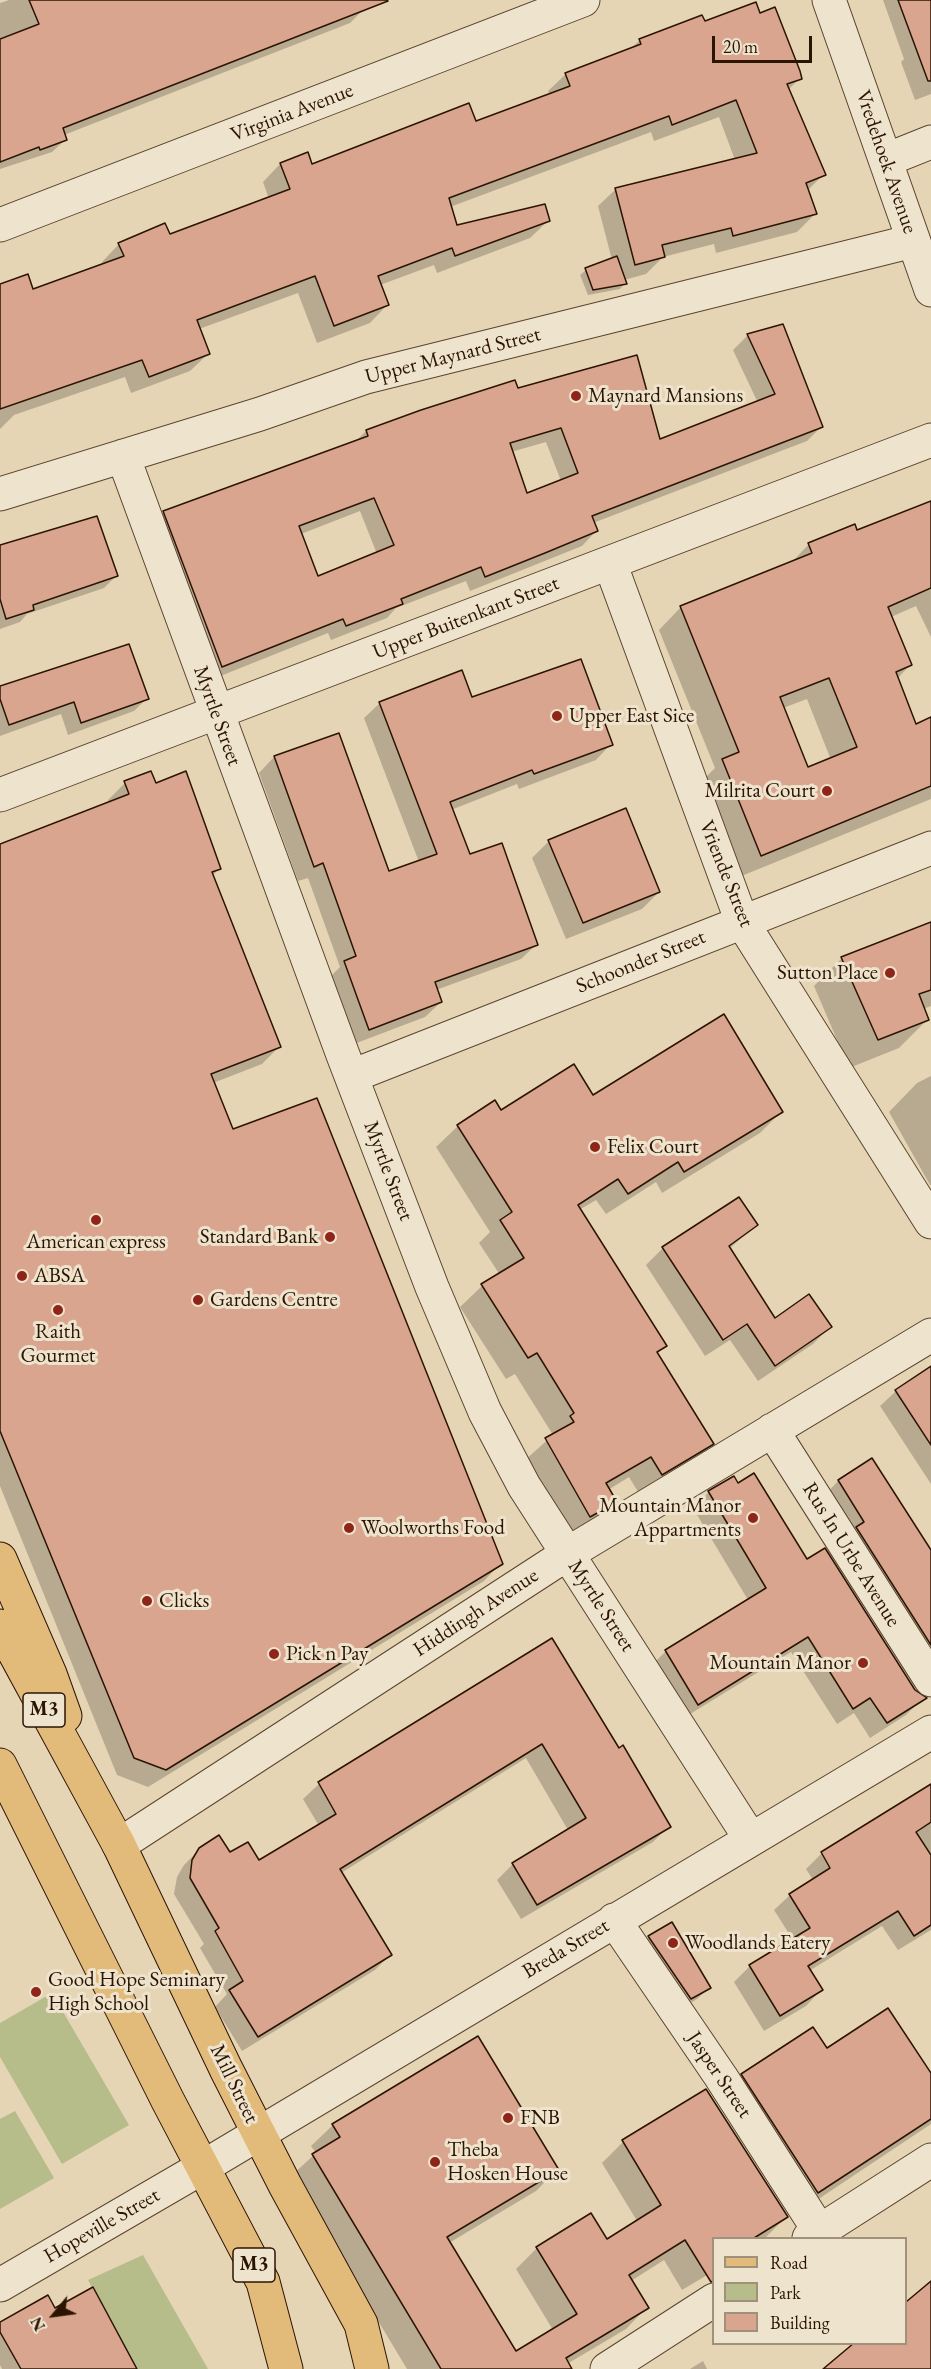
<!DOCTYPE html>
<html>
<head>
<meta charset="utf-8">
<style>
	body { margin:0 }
	#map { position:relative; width:931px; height:2369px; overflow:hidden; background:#e5d5b4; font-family:"EB Garamond",serif }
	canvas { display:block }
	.legend { position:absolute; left:712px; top:2237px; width:195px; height:108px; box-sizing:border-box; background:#eee4ce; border:2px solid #a0917d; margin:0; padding:8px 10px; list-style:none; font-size:18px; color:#2c1403 }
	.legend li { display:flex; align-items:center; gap:12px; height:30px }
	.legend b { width:30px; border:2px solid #a0917d }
	.north { position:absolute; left:24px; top:2285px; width:60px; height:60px; -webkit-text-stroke:4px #eee4ce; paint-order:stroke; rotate:241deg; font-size:16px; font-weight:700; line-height:24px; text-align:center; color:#2c1403 }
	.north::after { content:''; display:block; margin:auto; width:21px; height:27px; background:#2c1403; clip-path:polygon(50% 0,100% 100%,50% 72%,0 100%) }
	.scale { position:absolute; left:712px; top:36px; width:100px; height:27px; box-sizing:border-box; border:3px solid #2c1403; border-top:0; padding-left:8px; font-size:18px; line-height:21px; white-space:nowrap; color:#2c1403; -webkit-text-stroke:4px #eee4ce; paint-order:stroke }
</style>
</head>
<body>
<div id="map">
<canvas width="931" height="2369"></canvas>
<ul class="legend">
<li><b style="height:8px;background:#e2ba7a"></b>Road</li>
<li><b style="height:16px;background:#b7bc8b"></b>Park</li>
<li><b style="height:16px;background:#daa58f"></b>Building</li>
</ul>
<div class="north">N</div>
<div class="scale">20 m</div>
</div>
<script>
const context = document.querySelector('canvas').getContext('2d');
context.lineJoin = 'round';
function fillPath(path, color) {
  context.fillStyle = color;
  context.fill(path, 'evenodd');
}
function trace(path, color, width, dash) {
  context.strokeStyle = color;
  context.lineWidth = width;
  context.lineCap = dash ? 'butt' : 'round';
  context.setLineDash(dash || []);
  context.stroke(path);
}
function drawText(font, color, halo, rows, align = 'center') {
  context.font = font + ' "EB Garamond",serif';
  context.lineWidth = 6;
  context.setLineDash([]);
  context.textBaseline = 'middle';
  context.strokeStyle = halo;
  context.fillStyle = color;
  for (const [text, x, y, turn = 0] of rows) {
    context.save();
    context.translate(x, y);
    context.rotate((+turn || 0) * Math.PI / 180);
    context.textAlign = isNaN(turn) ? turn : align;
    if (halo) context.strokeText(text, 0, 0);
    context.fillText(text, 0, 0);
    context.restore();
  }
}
const green = new Path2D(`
	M52,1993L129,2125L62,2164L0,2057V2023Z
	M15,2111L54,2178L0,2209V2119Z
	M143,2255L208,2369H136L88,2280Z`);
const shadow = new Path2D(`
	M9,0H359L363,10L350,23L64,135L66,139L52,152L0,169V3Z
	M883,0H931V94L915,100L901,62L904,59Z
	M759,15L800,78L788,90L824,174L807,191L815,214L797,232L716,253L714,244L663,257L646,274L624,280L625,283L620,289L588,295L580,275L586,270L612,260L598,206L616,189L735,160L719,117L654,141L651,132L450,207L456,227L548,221L530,238L437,273L434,265L380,285L387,305L370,323L317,343L298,293L199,329L208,354L190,371L131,393L125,377L14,415L0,429V286L32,291L103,265L102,262L119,244L169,236L269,199L263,182L280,164L311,166L475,123L550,95L548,91L566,74L629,50L640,40L704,23Z
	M782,326L822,426L807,441L593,523L596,531L582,546L470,591L466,581L396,608L387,618L331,640L328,633L208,681L149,527L164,512L355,442L366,431L517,390L659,441L758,403L733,350L748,335ZM546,442L561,481L526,495L511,452ZM360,511L377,554L317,578L301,534Z
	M931,503V637L916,606L891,617L910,665L897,679L915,726L931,719V799L739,877L701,782L715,768L659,630L681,607L791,563L809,544L856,532ZM807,699L831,760L808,769L783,708Z
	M0,547L117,575L104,588L27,614L20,622L0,629Z
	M0,688L147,698L134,711L68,735L61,714L0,736Z
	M471,699L611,744L596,760L519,789L517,784L451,810L469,856L537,944L521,959L436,990L441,1002L425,1017L354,1044L329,978L340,967L308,878L298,881L259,773L274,757L338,735L388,873L419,862L364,718L380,703Z
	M125,783L155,785L219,869L212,876L279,1047L262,1064L213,1083L232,1131L501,1563L484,1581L148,1787L117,1775L0,1486V846L109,804L108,800Z
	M549,841L659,892L642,909L566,939L532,858Z
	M931,924V1006L923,1009L927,1020L899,1048L849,1068L814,986L842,958Z
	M931,1076V1185H930L889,1112L917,1083Z
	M592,1097L781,1112L760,1133L662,1193L656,1182L606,1214L596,1200L579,1210L665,1345L657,1354L712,1443L691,1465L640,1495L629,1477L608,1490L615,1501L593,1523L568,1537L524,1461L553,1435L515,1374L506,1379L460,1307L482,1286L500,1275L479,1243L490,1232L436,1147L458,1126L501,1112Z
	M756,1225L729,1249L774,1320L830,1327L813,1344L758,1381L730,1340L705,1356L646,1265L663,1248Z
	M931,1368V1484L880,1406L896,1391Z
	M872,1460L931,1553V1647L912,1659L822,1498L838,1481Z
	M738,1485L807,1561L922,1699L906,1715L870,1738L854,1713L837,1724L791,1652L682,1719L650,1667L666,1651L748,1600L693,1508L709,1492Z
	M552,1640L669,1826L653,1842L521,1919L497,1880L513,1864L568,1830L526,1758L341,1873L390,1955L375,1970L242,2051L215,2007L227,1994L200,1948L204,1944L174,1894L177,1877L184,1865L200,1849L229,1854L258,1862L319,1826L303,1799L319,1784Z
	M931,1785V1930L898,1950L882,1926L809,1971L821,1990L806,2006L764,2031L734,1982L750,1966L793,1940L774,1910L790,1895L813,1880L806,1869L821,1854Z
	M672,1924L709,1988L697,1999L679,2010L637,1949L649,1937Z
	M478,2038L557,2170L536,2191L449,2243L515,2353L553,2330L516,2269L537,2248L606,2241L637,2221L602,2163L623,2142L706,2091L786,2217L765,2238H714V2271L682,2290L664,2260L631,2281L647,2307L626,2329L567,2364L566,2369H407L291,2176L316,2153L311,2146L333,2125Z
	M827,2050L931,2075V2124L796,2214L721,2097L742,2075Z
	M931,2283V2369H825L906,2344V2304Z
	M55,2310L135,2369H2L0,2365V2324Z
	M703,2361L707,2369H690Z`);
const building = new Path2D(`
	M29,0H387L388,1L63,128L67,140L40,150L39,147L0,162V39L39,24Z
	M898,0H931V81H928Z
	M756,2L760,13L775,7L800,71L802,79L787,84L826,175L806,183L817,214L733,236L731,228L662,245L665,257L635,265L615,188L757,153L736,100L672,125L669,116L449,198L457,225L545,204L550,221L455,256L452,248L378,276L389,305L334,326L315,276L197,320L210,354L149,377L142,360L0,409V284L28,274L33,289L124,256L118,243L165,223L170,234L290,189L280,163L308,152L312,164L469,103L476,121L570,86L565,73L641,44L639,39L702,15L705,21Z
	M617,256L627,284L593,290L585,268Z
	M783,324L823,427L592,516L598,531L545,553L485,577L481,567L401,599L403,604L346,626L343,619L222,667L163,511L368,436L366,430L421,410L515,380L518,388L637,355L660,439L775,394L747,334ZM561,428L578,473L527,493L510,443ZM374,498L394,545L318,576L299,526Z
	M931,501V588L888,607L912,665L896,672L916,724L931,717V786L761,856L722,759L739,752L680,606L812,553L808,543L855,524L857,530ZM829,678L857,747L808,767L780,697Z
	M97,516L118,576L33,605L34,610L6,619L0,599V545Z
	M129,644L149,699L81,723L74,702L9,725L0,699V686Z
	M581,659L613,745L534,774L532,770L450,802L470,854L502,843L538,945L435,982L442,1002L369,1030L344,961L356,956L323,863L314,867L274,756L339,733L389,871L437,854L379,702L462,670L472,697Z
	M151,771L156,783L186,771L221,869L212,872L281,1047L211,1074L233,1129L317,1098L503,1564L166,1770L134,1758L0,1431V844L129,794L124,781Z
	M626,808L660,892L583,923L548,840Z
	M931,922V990L919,994L929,1020L878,1040L841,957Z
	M724,1014L783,1112L684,1172L678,1162L628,1194L618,1179L578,1205L667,1346L657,1352L714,1444L662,1475L651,1457L606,1483L617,1502L590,1517L545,1438L574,1422L570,1416L574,1413L537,1353L528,1358L481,1284L524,1258L500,1220L512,1212L457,1125L495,1100L501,1110L574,1064L593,1095Z
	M739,1197L758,1225L729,1246L775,1318L809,1294L832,1327L775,1366L747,1324L723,1340L662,1247Z
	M931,1366V1445L895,1390Z
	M872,1458L931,1550V1645L856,1527L864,1522L838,1480Z
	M754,1473L807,1559L825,1548L915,1690L927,1698L887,1723L870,1698L853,1709L808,1637L698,1705L665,1650L766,1588L708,1491L734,1476L738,1483Z
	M552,1638L619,1748L623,1745L671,1827L537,1905L512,1863L586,1818L542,1744L340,1869L392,1955L258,2037L229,1990L243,1981L215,1931L219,1928L190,1878L192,1860L199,1848L219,1835L230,1852L248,1842L259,1860L336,1814L318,1782Z
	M931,1784V1822L916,1832L931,1855V1925L914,1936L898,1911L808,1966L823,1990L780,2016L749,1965L810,1928L789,1894L830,1868L821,1852Z
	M672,1922L711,1988L691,1999L648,1936Z
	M888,2008L931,2073V2119L818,2193L741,2074L813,2027L827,2048Z
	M478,2036L559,2170L447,2237L516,2351L577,2314L536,2247L591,2213L607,2239L661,2205L622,2140L706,2089L788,2217L754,2238H714V2281L711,2282L685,2240L629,2275L649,2308L566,2358L572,2369H441L312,2154L340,2137L332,2124Z
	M931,2281V2369H823L854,2343H906V2302Z
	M93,2287L137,2369H21L0,2332V2322L48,2295L55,2308Z`);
const minor = new Path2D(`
	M829,0L931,290
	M886,160L931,142
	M0,225L583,0
	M123,456L343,1055L432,1287L485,1412L524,1486L750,1838
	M0,494L260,414L366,377L913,241
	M610,563L742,922L931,1222
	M0,795L931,440
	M352,1076L931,848
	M772,1430L931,1680
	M119,1845L567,1554L931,1335
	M614,1920L721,2077L820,2232
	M809,2238L931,2160
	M0,2285L203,2167L931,1732
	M607,2369L714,2300`);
const major = new Path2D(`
	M0,1559L50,1674L65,1716
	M0,1626L119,1845L226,2069L285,2185L361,2324L372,2369
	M0,1765L168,2101L263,2282L286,2369`);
const markers = [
	[576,396,6,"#8f2418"],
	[557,716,6,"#8f2418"],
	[827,791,6,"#8f2418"],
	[890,973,6,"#8f2418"],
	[595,1147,6,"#8f2418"],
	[96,1220,6,"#8f2418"],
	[330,1237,6,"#8f2418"],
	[22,1276,6,"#8f2418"],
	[198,1300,6,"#8f2418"],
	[58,1310,6,"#8f2418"],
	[753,1518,6,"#8f2418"],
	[349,1528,6,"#8f2418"],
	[147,1601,6,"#8f2418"],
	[274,1654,6,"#8f2418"],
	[863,1663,6,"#8f2418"],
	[673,1943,6,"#8f2418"],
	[36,1992,6,"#8f2418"],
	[508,2118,6,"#8f2418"],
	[435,2162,6,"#8f2418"]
];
const shields = [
	[44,1710,42],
	[254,2265,42]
];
const shieldNames = [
	["M3",44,1710],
	["M3",254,2265]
];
const streetNames = [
	["Virginia Avenue",292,113,-21],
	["Vredehoek Avenue",886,162,71],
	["Upper Maynard Street",453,356,-14],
	["Upper Buitenkant Street",466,618,-21],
	["Myrtle Street",217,716,70],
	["Vriende Street",726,874,68],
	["Schoonder Street",641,962,-22],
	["Myrtle Street",388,1171,69],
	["Rus In Urbe Avenue",851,1555,58],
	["Myrtle Street",601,1606,57],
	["Hiddingh Avenue",476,1613,-33],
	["Breda Street",566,1949,-31],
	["Jasper Street",719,2075,56],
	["Mill Street",234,2084,64],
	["Hopeville Street",102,2226,-30]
];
const poiNames = [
	["Maynard Mansions",588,396],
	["Upper East Sice",569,716],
	["Milrita Court",815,791,"right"],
	["Sutton Place",878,973,"right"],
	["Felix Court",607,1147],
	["Standard Bank",318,1237,"right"],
	["American express",96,1242,"center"],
	["ABSA",34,1276],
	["Gardens Centre",210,1300],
	["Raith",58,1332,"center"],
	["Gourmet",58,1356,"center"],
	["Mountain Manor",741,1506,"right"],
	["Appartments",741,1530,"right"],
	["Woolworths Food",361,1528],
	["Clicks",159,1601],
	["Pick n Pay",286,1654],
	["Mountain Manor",851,1663,"right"],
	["Woodlands Eatery",685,1943],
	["Good Hope Seminary",48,1980],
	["High School",48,2004],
	["FNB",520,2118],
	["Theba",447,2150],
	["Hosken House",447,2174]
];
fillPath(green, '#b7bc8b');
fillPath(shadow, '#0003');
fillPath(building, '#daa58f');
trace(building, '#2c1403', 1.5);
trace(minor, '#5a442f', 35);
trace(major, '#2c1403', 35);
trace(minor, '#eee4ce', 33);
trace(major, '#e2ba7a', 33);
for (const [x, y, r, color] of markers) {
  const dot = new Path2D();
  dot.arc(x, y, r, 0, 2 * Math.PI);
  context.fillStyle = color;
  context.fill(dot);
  trace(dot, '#eee4ce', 2);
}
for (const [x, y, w] of shields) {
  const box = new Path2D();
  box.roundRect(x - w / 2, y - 17, w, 34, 4.5);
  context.fillStyle = '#eee4ce';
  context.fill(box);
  trace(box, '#2c1403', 1.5);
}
drawText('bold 20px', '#2c1403', null, shieldNames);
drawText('21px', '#2c1403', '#eee4ce', streetNames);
drawText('21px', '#2c1403', '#eee4ce', poiNames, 'left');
</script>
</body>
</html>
